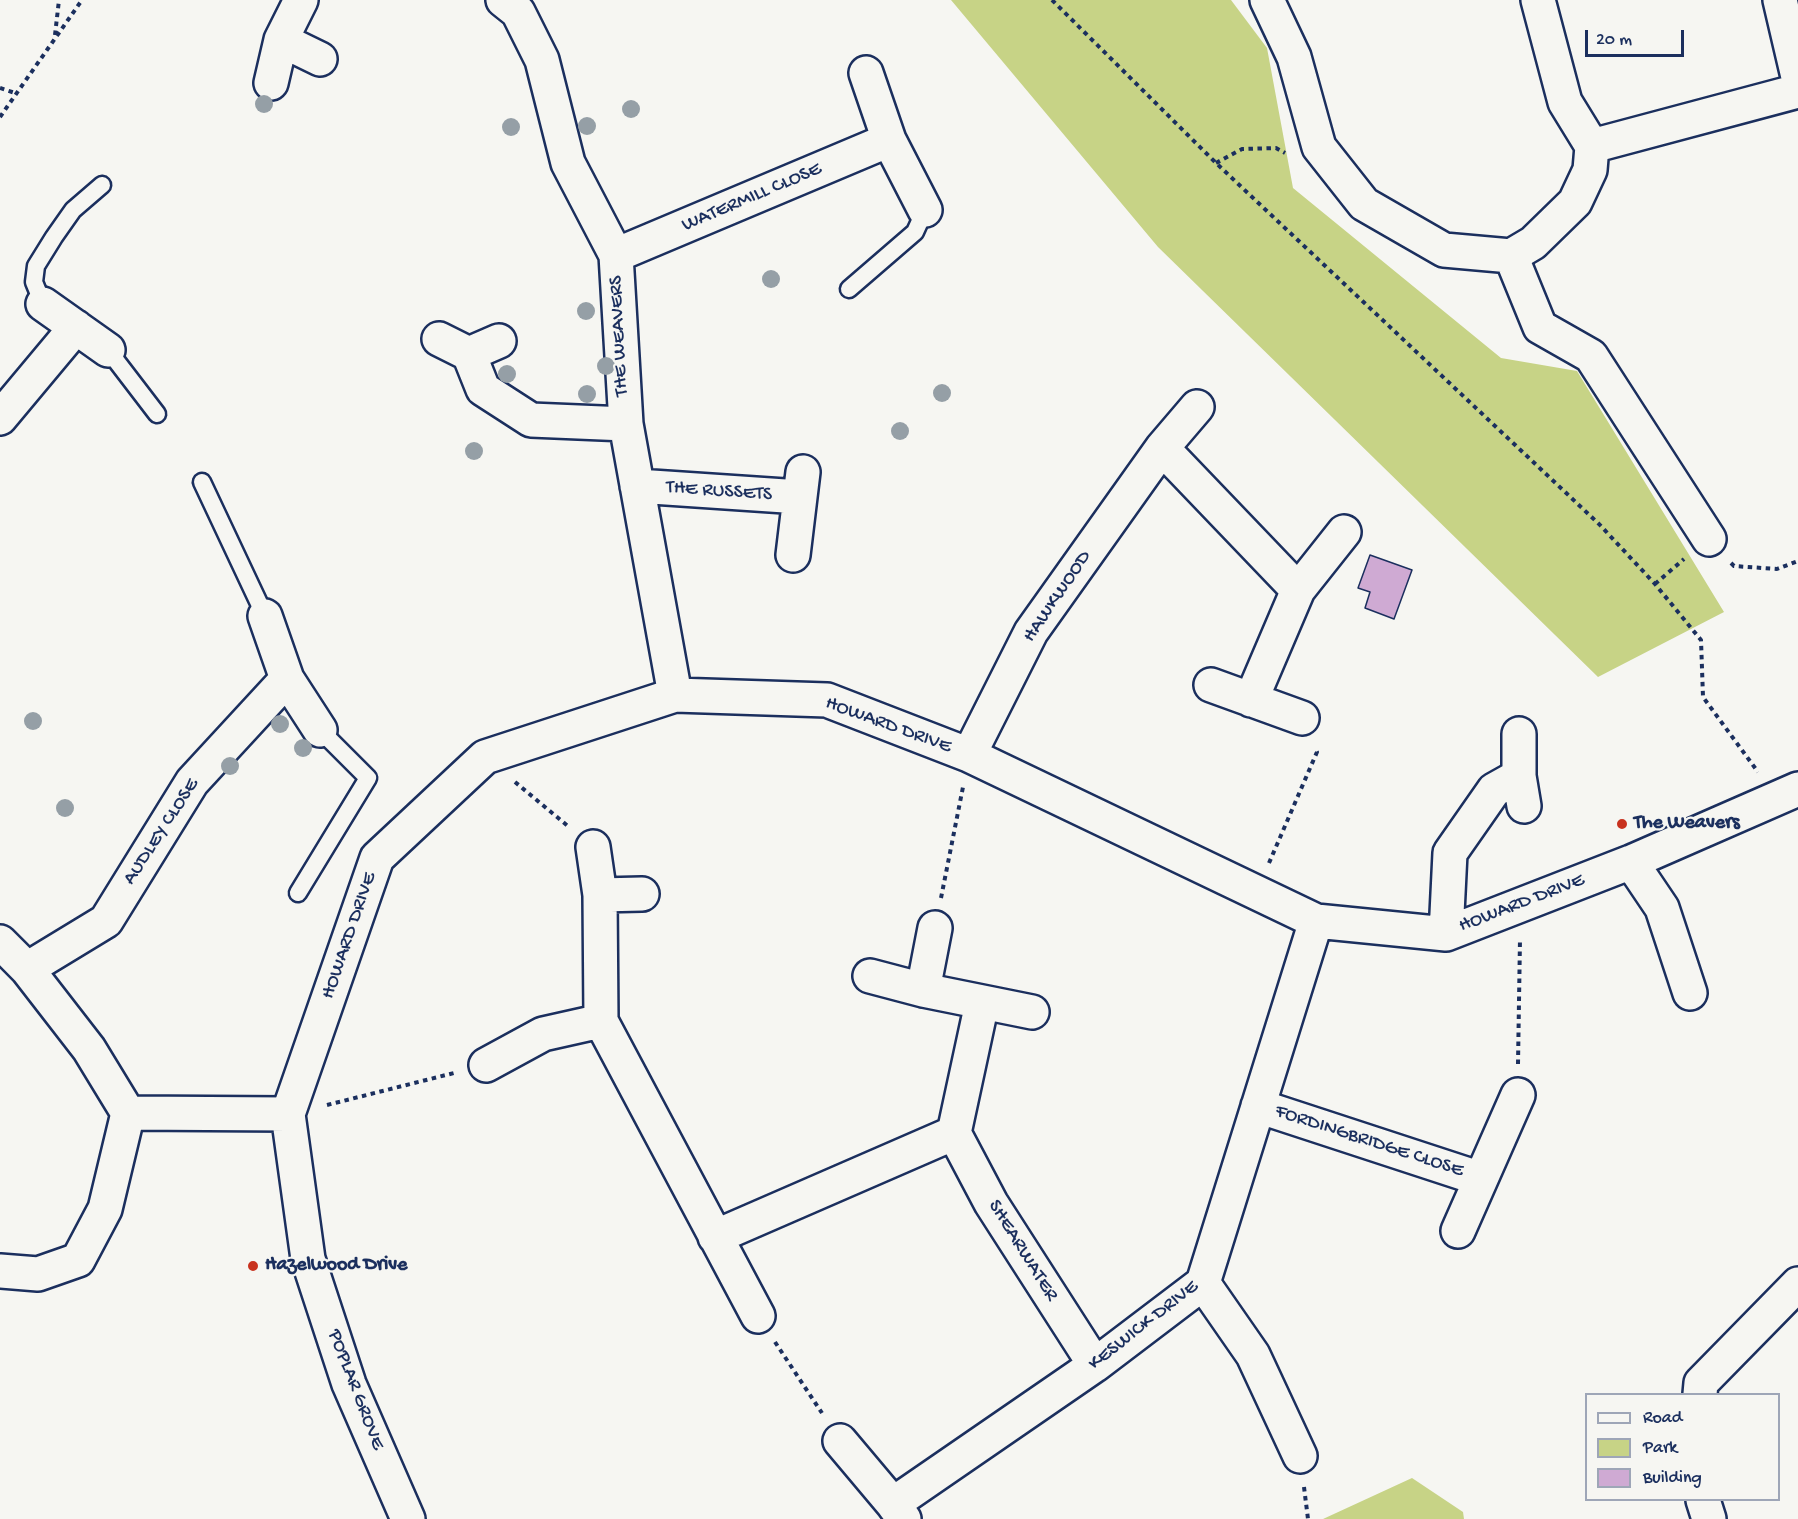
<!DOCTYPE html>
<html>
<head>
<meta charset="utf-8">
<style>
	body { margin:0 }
	#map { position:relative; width:1798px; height:1519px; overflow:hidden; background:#f6f6f2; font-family:"Gochi Hand",sans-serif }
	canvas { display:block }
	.legend { position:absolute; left:1585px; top:1393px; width:195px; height:108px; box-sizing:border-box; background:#f6f6f2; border:2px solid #9ea6b7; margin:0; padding:8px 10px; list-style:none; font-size:18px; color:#1b2f5e }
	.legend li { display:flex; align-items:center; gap:12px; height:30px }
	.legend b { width:30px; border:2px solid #9ea6b7 }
	.scale { position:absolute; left:1585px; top:30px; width:99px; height:27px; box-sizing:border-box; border:3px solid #1b2f5e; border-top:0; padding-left:8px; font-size:18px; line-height:21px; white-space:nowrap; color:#1b2f5e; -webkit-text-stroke:4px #f6f6f2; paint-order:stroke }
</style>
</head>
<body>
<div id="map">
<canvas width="1798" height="1519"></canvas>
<ul class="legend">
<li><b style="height:8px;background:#f6f6f2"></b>Road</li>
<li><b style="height:16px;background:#c7d386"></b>Park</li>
<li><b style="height:16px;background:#cfaad3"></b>Building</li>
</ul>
<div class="scale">20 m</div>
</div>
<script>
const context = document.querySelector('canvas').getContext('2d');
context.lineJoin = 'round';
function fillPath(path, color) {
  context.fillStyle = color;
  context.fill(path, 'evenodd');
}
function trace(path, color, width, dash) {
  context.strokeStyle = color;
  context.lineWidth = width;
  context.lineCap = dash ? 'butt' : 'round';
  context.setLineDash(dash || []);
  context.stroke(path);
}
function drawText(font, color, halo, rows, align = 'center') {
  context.font = font + ' "Gochi Hand",sans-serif';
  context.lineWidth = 4.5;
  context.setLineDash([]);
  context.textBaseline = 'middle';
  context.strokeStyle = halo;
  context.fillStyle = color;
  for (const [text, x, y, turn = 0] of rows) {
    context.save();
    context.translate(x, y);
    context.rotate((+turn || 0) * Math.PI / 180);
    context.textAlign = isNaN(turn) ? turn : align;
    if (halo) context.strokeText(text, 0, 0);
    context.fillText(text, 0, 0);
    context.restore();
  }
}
const green = new Path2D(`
	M951,0H1231L1267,48L1293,188L1501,358L1577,371L1724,612L1598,677L1158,247Z
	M1412,1478L1463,1512L1464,1519H1323Z`);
const building = new Path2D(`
	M1370,555L1412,570L1394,619L1365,608L1370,592L1358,588Z`);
const path = new Path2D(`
	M1052,0L1216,163L1599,524L1655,584L1701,640L1703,697L1758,772
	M55,35L59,0
	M0,88L15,93
	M0,117L82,0
	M1216,163L1242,149L1276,148L1285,153
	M1731,563L1734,566L1777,569L1798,561
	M1655,584L1684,559
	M515,782L569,827
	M1269,863L1317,752L1315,749
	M941,898L963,787
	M1518,1064L1520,939
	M327,1105L454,1073
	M775,1342L822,1413
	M1304,1487L1308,1519`);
const service = new Path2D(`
	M849,289L915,232L925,210
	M43,304L34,282L36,266L54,237L73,210L102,185
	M108,350L157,414
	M202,482L265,616
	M298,893L368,778L320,730`);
const minor = new Path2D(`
	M503,0L518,12L542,60L568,163L616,255L626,424L675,695
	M1267,0L1294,57L1319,147L1364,204L1444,250L1511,256L1533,243L1575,202L1590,170L1592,146L1565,102L1538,0
	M1780,0L1798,77
	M281,40L320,59
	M866,73L889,140L925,210
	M271,83L281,40L301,0
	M1592,146L1798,91
	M616,255L889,140
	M1511,256L1540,327L1591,356L1709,539
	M43,304L108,350
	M439,339L469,354L499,341
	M469,354L483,389L531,420L626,424
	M0,418L76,327
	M1162,448L1298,590
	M637,486L800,497
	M793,555L803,472
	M265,616L287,679L320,730
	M1211,685L1302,718
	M1251,700L1298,590L1344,532
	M1519,734V776L1524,806
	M969,755L1031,632L1162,448L1197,407
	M593,847L600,895L601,1021L758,1316
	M1631,862L1662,908L1690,993
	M600,895L642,894
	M1446,934L1450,853L1494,790L1519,776
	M0,942L27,969L89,1049L128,1113L288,1114
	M27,969L106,921L192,782L287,679
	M870,976L923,990L1032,1012
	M923,990L935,928
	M982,1003L954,1133L991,1203L1095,1365
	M486,1065L543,1034L601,1021
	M1258,1106L1481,1179
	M1458,1231L1518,1095
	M715,1237L954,1133
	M0,1271L38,1274L78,1260L105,1209L128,1113
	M1203,1283L1253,1355L1300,1456
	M1700,1394L1701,1383L1798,1284
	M840,1441L893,1504L904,1519
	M1703,1500L1709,1519
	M893,1504L1095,1365L1203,1283L1316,921
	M408,1519L349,1384L308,1259L288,1114L377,858L485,757L675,695L827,700L969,755L1316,921L1446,934L1631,862L1798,789`);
const trees = [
	[264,104],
	[631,109],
	[587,126],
	[511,127],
	[771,279],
	[586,311],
	[606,366],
	[507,374],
	[942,393],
	[587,394],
	[900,431],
	[474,451],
	[33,721],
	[280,724],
	[303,748],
	[230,766],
	[65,808]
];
const markers = [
	[1622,824,6,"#c8321e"],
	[253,1266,6,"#c8321e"]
];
const streetNames = [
	["WATERMILL CLOSE",752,198,-23],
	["THE WEAVERS",620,336,-93],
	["THE RUSSETS",719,492,4],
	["HAWKWOOD",1058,597,-56],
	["HOWARD DRIVE",888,726,20],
	["AUDLEY CLOSE",162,832,-57],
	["HOWARD DRIVE",1522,904,-21],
	["HOWARD DRIVE",350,936,-71],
	["FORDINGBRIDGE CLOSE",1369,1142,18],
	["SHEARWATER",1022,1251,58],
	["KESWICK DRIVE",1144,1326,-38],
	["POPLAR GROVE",355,1390,69]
];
const poiNames = [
	["The Weavers",1634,824],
	["Hazelwood Drive",265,1266]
];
fillPath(green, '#c7d386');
fillPath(building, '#cfaad3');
trace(building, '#1b2f5e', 1.5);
trace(service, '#1b2f5e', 21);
trace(minor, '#1b2f5e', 38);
trace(path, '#1b2f5e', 4, [4.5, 4.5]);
trace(service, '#f6f6f2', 16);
trace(minor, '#f6f6f2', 33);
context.fillStyle = '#959fa6';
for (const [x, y] of trees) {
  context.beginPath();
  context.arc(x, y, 9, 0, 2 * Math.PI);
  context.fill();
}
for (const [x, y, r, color] of markers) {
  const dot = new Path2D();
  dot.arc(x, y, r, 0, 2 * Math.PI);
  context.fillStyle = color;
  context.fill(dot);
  trace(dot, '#f6f6f2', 2);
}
drawText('20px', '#1b2f5e', '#f6f6f2', streetNames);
drawText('bold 20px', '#1b2f5e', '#f6f6f2', poiNames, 'left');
</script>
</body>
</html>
